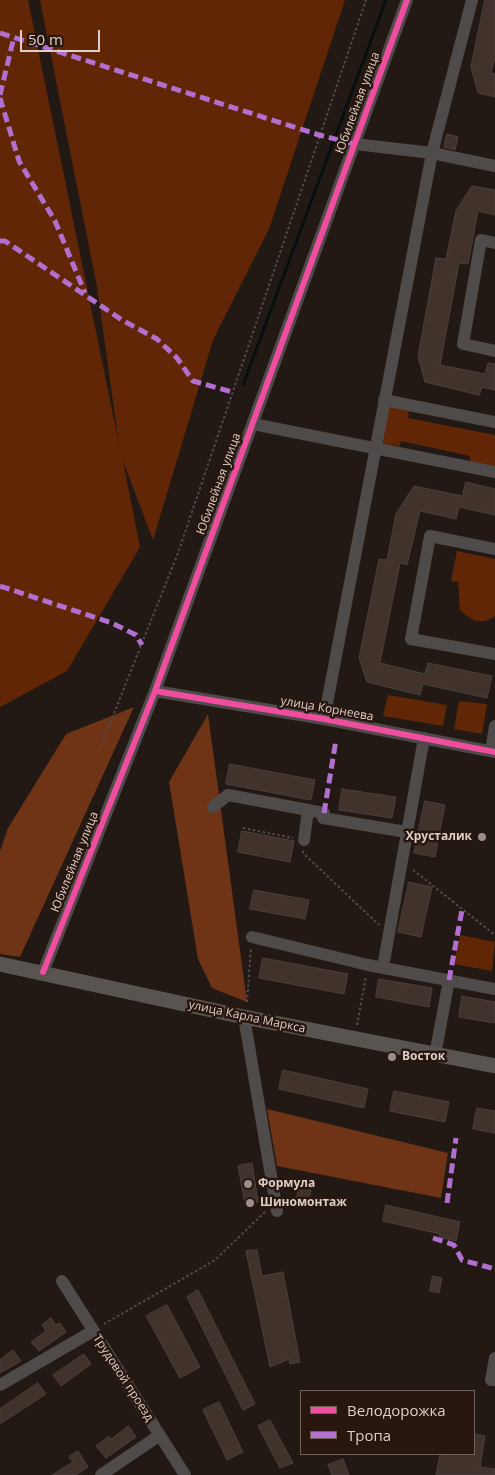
<!DOCTYPE html>
<html>
<head>
<meta charset="utf-8">
<style>
	body { margin:0 }
	#map { position:relative; width:495px; height:1475px; overflow:hidden; background:#221915; font-family:"Open Sans",sans-serif }
	canvas { display:block }
	.legend { position:absolute; left:300px; top:1390px; width:175px; height:65px; box-sizing:border-box; background:#28160f; border:1px solid #70605a; margin:0; padding:6px 9px; list-style:none; font-size:15px; color:#dccfca }
	.legend li { display:flex; align-items:center; gap:10px; height:25px }
	.legend b { width:25px; border:1px solid #70605a }
	.scale { position:absolute; left:20px; top:30px; width:80px; height:22px; box-sizing:border-box; border:2px solid #dccfca; border-top:0; padding-left:6px; font-size:15px; line-height:18px; white-space:nowrap; color:#dccfca; -webkit-text-stroke:4px #28160f; paint-order:stroke }
</style>
</head>
<body>
<div id="map">
<canvas width="495" height="1475"></canvas>
<ul class="legend">
<li><b style="height:6px;background:#ef4d9e"></b>Велодорожка</li>
<li><b style="height:6px;background:#b36fd0"></b>Тропа</li>
</ul>
<div class="scale">50 m</div>
</div>
<script>
const context = document.querySelector('canvas').getContext('2d');
context.lineJoin = 'round';
function fillPath(path, color) {
  context.fillStyle = color;
  context.fill(path, 'evenodd');
}
function trace(path, color, width, dash) {
  context.strokeStyle = color;
  context.lineWidth = width;
  context.lineCap = dash ? 'butt' : 'round';
  context.setLineDash(dash || []);
  context.stroke(path);
}
function drawText(font, color, halo, rows, align = 'center') {
  context.font = font + ' "Open Sans",sans-serif';
  context.lineWidth = 5;
  context.setLineDash([]);
  context.textBaseline = 'middle';
  context.strokeStyle = halo;
  context.fillStyle = color;
  for (const [text, x, y, turn = 0] of rows) {
    context.save();
    context.translate(x, y);
    context.rotate((+turn || 0) * Math.PI / 180);
    context.textAlign = isNaN(turn) ? turn : align;
    if (halo) context.strokeText(text, 0, 0);
    context.fillText(text, 0, 0);
    context.restore();
  }
}
const green = new Path2D(`
	M0,0H28L119,444L97,287L40,0H345L269,229L213,340L153,540L123,461L140,547L67,671L0,707Z
	M389,405L409,411L408,418L495,435V466L470,463V456L401,441L400,446L382,444Z
	M457,551L495,559V616C480,626 472,621 460,610L458,582L451,581Z
	M388,695L447,705L443,726L383,716Z
	M459,701L487,704L482,734L454,729Z
	M460,935L495,942L492,971L454,964Z`);
const forest = new Path2D(`
	M134,707L20,957L0,954V851L8,828L66,734Z
	M208,714L247,1002L212,988L198,959L169,782Z
	M267,1109L448,1153L441,1198L277,1166Z`);
const stream = new Path2D(`
	M243,385L386,0`);
const building = new Path2D(`
	M485,0H495V57L491,73L495,74V97L478,93L471,67Z
	M447,134L458,137L455,150L444,147Z
	M472,186L495,190V215L478,211L468,264L459,263L440,365L485,374L488,363L495,364V390L482,387L479,395L425,382L418,356L436,258L446,259L456,211Z
	M466,482L495,489V515L459,507L456,519L420,511L407,565L400,563L380,663L425,674L428,663L492,676L487,698L423,684L420,695L367,682L359,658L379,559L387,560L396,514L414,486L462,496Z
	M230,764L315,780L311,800L226,784Z
	M342,789L396,797L392,818L339,810Z
	M425,801L445,805L435,857L414,853Z
	M242,831L294,841L290,862L238,852Z
	M409,882L432,887L421,937L398,932Z
	M254,890L309,900L305,919L250,909Z
	M263,958L348,974L344,994L259,978Z
	M379,979L432,988L429,1007L376,997Z
	M462,996L495,1002V1023L459,1017Z
	M283,1070L368,1089L364,1108L279,1089Z
	M394,1091L449,1102L445,1122L390,1111Z
	M477,1108L495,1111V1133L473,1129Z
	M252,1163L258,1202L245,1204L238,1166Z
	M301,1178L313,1180L309,1200L297,1197Z
	M386,1205L460,1222L456,1241L439,1237L440,1234L383,1221Z
	M257,1250L262,1276L283,1272L300,1362L290,1364L289,1359L270,1367L246,1251Z
	M433,1276L442,1278L439,1293L430,1291Z
	M198,1290L255,1404L243,1410L187,1297Z
	M167,1305L200,1367L180,1378L146,1316Z
	M51,1318L56,1325L60,1323L66,1332L39,1351L31,1342L46,1331L42,1325Z
	M13,1350L21,1361L0,1373V1360Z
	M84,1354L91,1364L61,1386L53,1375Z
	M38,1383L46,1394L0,1424V1409Z
	M219,1402L243,1452L227,1460L203,1410Z
	M270,1420L293,1463L280,1468L258,1426Z
	M129,1426L136,1437L106,1458L96,1446L109,1436L111,1439Z
	M474,1434L485,1436L480,1467L495,1469V1475H436L440,1454H474Z
	M78,1451L88,1467L76,1475H52L73,1462L69,1457Z
	M343,1459L349,1475H332L328,1465Z`);
const path = new Path2D(`
	M101,746L178,553L366,0
	M243,828L293,838
	M303,851V853L379,925
	M413,870L495,935
	M247,1002L251,947
	M357,1025L366,976
	M104,1324L215,1260L265,1212`);
const minor = new Path2D(`
	M355,144L432,153L495,166
	M495,243L481,240L463,344L495,351
	M384,400L495,422
	M253,424L495,472
	M495,549L430,536L411,639L495,654
	M155,691L324,719L495,752
	M324,719L432,153L472,0
	M491,751L495,726
	M213,807L228,795L324,813L323,818L406,832
	M304,840L308,810
	M252,937L368,965L495,989
	M383,967L424,738
	M43,972L155,691L407,0
	M244,1017L277,1211
	M435,1055L449,980
	M62,1281L185,1475
	M495,1358L491,1380H495
	M0,1385L93,1331
	M101,1475L160,1435`);
const major = new Path2D(`
	M0,964L244,1017L495,1066`);
const quiet = new Path2D(`
	M0,33L319,135L355,144
	M0,95L14,37
	M0,98L19,161L55,221L85,293
	M0,241H5L122,320L157,339L177,358L193,381L232,392
	M0,586L112,623L136,635L142,645
	M324,813L336,740
	M449,980L462,910
	M447,1203L456,1138
	M433,1238L454,1245L462,1260L495,1269`);
const cycleway = new Path2D(`
	M155,691L324,719L495,752
	M43,972L155,691L407,0`);
const markers = [
	[482,837,5,"#9b8f8b"],
	[392,1057,5,"#9b8f8b"],
	[248,1184,5,"#9b8f8b"],
	[250,1203,5,"#9b8f8b"]
];
const streetNames = [
	["Юбилейная улица",358,103,-70],
	["Юбилейная улица",219,484,-70],
	["улица Корнеева",327,709,10],
	["Юбилейная улица",75,862,-68],
	["улица Карла Маркса",247,1017,12],
	["Трудовой проезд",123,1378,57]
];
const poiNames = [
	["Хрусталик",472,837,"right"],
	["Восток",402,1057],
	["Формула",258,1184],
	["Шиномонтаж",260,1203]
];
fillPath(green, '#602605');
fillPath(forest, '#6f3316');
trace(stream, '#06100d', 3);
fillPath(building, '#41332c');
trace(building, '#49403c', 1);
trace(path, '#504b4a', 2, [2.5, 2.5]);
trace(minor, '#4f4b4a', 12);
trace(major, '#5a5451', 15);
trace(quiet, '#b36fd0', 5, [10, 5]);
trace(cycleway, '#ef4d9e', 6);
for (const [x, y, r, color] of markers) {
  const dot = new Path2D();
  dot.arc(x, y, r, 0, 2 * Math.PI);
  context.fillStyle = color;
  context.fill(dot);
  trace(dot, '#28160f', 2);
}
drawText('12px', '#dccfca', '#28160f', streetNames);
drawText('bold 12px', '#dccfca', '#28160f', poiNames, 'left');
</script>
</body>
</html>
